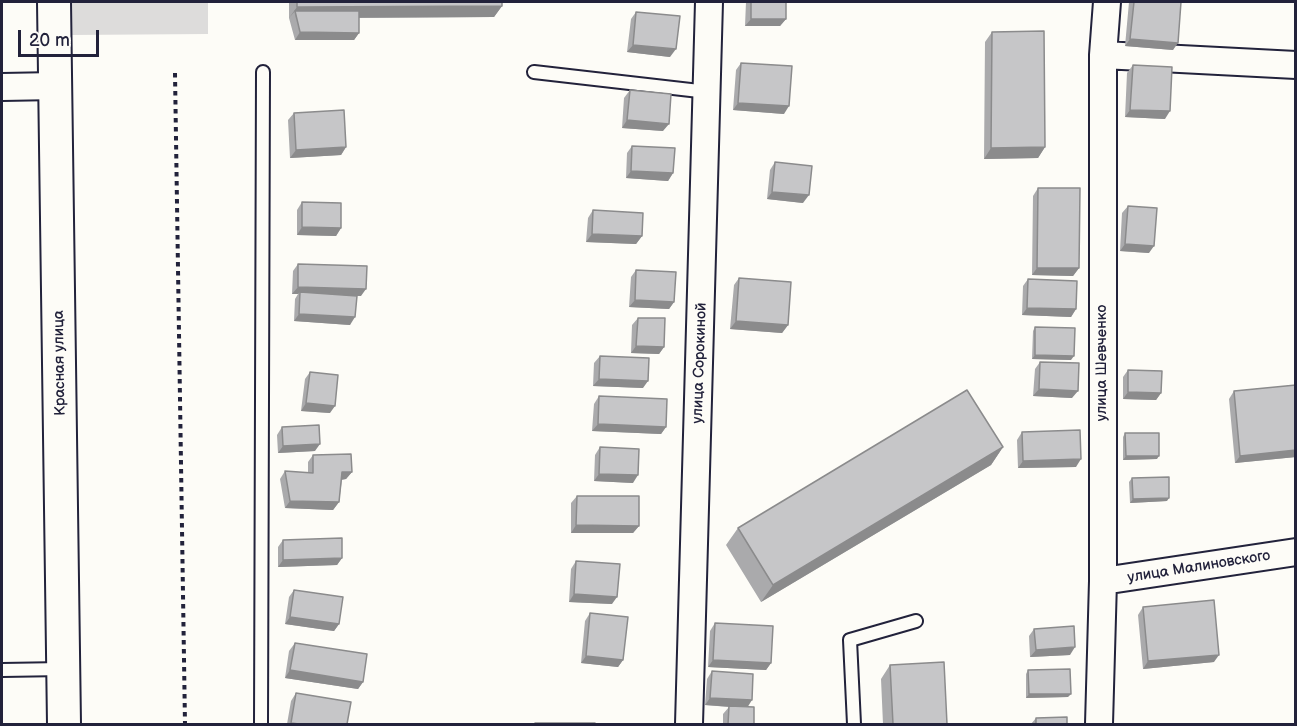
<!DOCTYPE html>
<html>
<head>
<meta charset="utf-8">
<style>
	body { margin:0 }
	#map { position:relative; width:1297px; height:726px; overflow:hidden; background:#fdfcf7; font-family:"Balsamiq Sans",sans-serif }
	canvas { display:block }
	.frame { position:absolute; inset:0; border:3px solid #22223b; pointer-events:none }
	.scale { position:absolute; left:18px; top:30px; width:81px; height:27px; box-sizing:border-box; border:3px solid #22223b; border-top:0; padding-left:8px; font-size:18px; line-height:21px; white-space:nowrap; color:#22223b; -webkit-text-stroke:4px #fdfcf7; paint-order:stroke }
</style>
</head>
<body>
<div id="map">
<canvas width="1297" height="726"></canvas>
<div class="frame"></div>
<div class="scale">20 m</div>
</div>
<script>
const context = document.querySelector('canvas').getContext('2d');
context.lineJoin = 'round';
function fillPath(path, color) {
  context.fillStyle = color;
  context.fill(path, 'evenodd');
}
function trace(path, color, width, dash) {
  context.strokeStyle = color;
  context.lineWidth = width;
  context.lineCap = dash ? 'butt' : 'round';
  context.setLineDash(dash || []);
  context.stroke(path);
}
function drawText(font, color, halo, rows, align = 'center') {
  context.font = font + ' "Balsamiq Sans",sans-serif';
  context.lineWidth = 4.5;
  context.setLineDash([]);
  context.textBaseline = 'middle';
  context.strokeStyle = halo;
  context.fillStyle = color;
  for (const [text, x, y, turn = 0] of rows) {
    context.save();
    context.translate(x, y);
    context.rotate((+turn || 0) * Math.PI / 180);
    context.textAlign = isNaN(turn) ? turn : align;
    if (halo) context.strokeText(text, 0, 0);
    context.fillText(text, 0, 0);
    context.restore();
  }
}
const green = new Path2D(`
	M71,2H208V34L71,35Z`);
const path = new Path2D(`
	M175,73L185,724`);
const service = new Path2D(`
	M534,72L708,92
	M2,670L63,669
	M261,724L263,72
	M854,724L850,640L916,621`);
const minor = new Path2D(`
	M1103,55L1296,65
	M2,87L56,86
	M1103,581L1296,552
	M689,724L709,2
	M1099,724L1103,581V55L1107,2`);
const tertiary = new Path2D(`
	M54,2L64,724`);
const wall = new Path2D(`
	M289,2H502V6L494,17L359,18V33L354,40H295L289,18Z
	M746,2H786V19L780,26H745Z
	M1129,2H1181L1173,50L1125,46Z
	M636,12L670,57L627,52L631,19Z
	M992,32L1045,147L1038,158L984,159L985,42Z
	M741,63L784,114L733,110L736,70Z
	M1133,65L1165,119L1125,117L1127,73Z
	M630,90L663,131L622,128L624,98Z
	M294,113L346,147L341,155L290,158L288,120Z
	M632,146L673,173L668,181L626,178L627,153Z
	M775,162L803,203L767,199L770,170Z
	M1038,188L1079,268L1073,276L1032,275L1033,196Z
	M302,202L341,228L336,236L297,235V210Z
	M1128,206L1149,253L1120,251L1122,213Z
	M593,210L642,236L636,244L586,242L588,218Z
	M298,264L361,296H357L350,325L294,321L295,299L298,294H292L293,271Z
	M636,270L674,302L669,309L629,307L631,277Z
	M739,278L788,325L782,333L730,329L734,285Z
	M1028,279L1076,309L1071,317L1022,315L1023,286Z
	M638,318L664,347L659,354L631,353L632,325Z
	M1035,327L1071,360L1032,359L1033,331Z
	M600,356L643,388L593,386L594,363Z
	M1040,362L1072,398L1033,396L1035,369Z
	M1128,370L1161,393L1156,400L1123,399V377Z
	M310,372L330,413L301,411L305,379Z
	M1296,385V457L1235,463L1229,399L1234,391Z
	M599,396L666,427L661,434L592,431L594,404Z
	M282,427L315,451L278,453L277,435Z
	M1022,432L1076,467L1018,468L1017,440Z
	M1125,433L1157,459L1123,460V437Z
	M600,447L633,483L594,481L595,455Z
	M1003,447L991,465L761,602L726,545L738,528Z
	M313,455L352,472L346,479L342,480L339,502L333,510L285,508L280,479L285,471L308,473V462Z
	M1132,478L1167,501L1130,503L1129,482Z
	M577,496L639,526L633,533H571V503Z
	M283,540L342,558L337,565L278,567V547Z
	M576,561L612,604L569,602L571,569Z
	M294,590L339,624L334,631L285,624L289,597Z
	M1143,607L1214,662L1143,669L1138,615Z
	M590,613L623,660L618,667L581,663L585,621Z
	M715,623L771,663L766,670L708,667L710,631Z
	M1034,629L1070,655L1030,657L1029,636Z
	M295,643L363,682L358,689L285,678L289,651Z
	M890,665L947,724H883L881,679Z
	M1028,670L1068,697L1026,698V674Z
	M712,671L747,707L754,724H723V714L729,707L705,705L707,679Z
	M296,693L347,724H287L291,701Z
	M1036,718L1067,724H1031Z`);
const shadedWall = new Path2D(`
	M502,6L494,17L296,18L295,11L289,18L297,7Z
	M751,19H786L780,26H745Z
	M300,32L359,33L354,40H295Z
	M1130,39L1178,43L1173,50L1125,46Z
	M633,45L676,49L670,57L627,52Z
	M738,103L789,106L784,114L733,110Z
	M1130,110L1170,111L1165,119L1125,117Z
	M627,120L669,124L663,131L622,128Z
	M346,147L341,155L290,158L296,150Z
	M1045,147L1038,158L984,159L991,148Z
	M631,171L673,173L668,181L626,178Z
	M772,192L809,195L803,203L767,199Z
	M302,227L341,228L336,236L297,235Z
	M592,234L642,236L636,244L586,242Z
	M1125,244L1154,246L1149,253L1120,251Z
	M1037,268H1079L1073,276L1032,275Z
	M298,287L366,289L361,296L300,294V292L298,294H292Z
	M635,300L674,302L669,309L629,307Z
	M1027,308L1076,309L1071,317L1022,315Z
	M299,314L355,317L350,325L294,321Z
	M736,321L788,325L782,333L730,329Z
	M636,346L664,347L659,354L631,353Z
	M1035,355L1074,356L1071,360L1032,359Z
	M599,379L648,381L643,388L593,386Z
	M1039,389L1078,391L1072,398L1033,396Z
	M1128,392L1161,393L1156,400L1123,399Z
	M306,403L335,406L330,413L301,411Z
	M598,424L666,427L661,434L592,431Z
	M320,444L315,451L278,453L283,446Z
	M1003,447L991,465L761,602L773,585Z
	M1296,450V457L1235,463L1240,456Z
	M1126,456H1159L1157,459L1123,460Z
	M1081,459L1076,467L1018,468L1023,461Z
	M342,472H352L346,479L337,480Z
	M599,474L638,475L633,483L594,481Z
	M1169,498L1167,501L1130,503L1133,499Z
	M290,501L339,502L333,510L285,508Z
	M576,525L639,526L633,533H571Z
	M342,558L337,565L278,567L283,560Z
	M574,594L617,597L612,604L569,602Z
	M290,617L339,624L334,631L285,624Z
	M1075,647L1070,655L1030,657L1036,650Z
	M1219,655L1214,662L1143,669L1148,661Z
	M586,656L623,660L618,667L581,663Z
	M713,660L771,663L766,670L708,667Z
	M290,670L363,682L358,689L285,678Z
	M1029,694H1071L1068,697L1026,698Z
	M710,698L752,700L747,708L705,705Z`);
const building = new Path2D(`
	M297,2H502V6L297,7Z
	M751,2H786V19H751Z
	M1134,2H1181L1178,43L1130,39Z
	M295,11H359V33L300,32Z
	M636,12L680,16L676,49L633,45Z
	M1044,31L1045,147L991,148L992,32Z
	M741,63L792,66L789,106L738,103Z
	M1133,65L1172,67L1170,111L1130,110Z
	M630,90L671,94L669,124L627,120Z
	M344,110L346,147L296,150L294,113Z
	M632,146L675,148L673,173L631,171Z
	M775,162L812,166L809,195L772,192Z
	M1038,188H1080L1079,268H1037Z
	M302,202L341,203V228L302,227Z
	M1128,206L1157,208L1154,246L1125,244Z
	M593,210L643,213L642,236L592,234Z
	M298,264L367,266L366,289L298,287Z
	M636,270L676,272L674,302L635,300Z
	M739,278L791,282L788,325L736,321Z
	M1028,279L1077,281L1076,309L1027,308Z
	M300,292L357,296L355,317L299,314Z
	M638,318H665L664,347L636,346Z
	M1035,327L1075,328L1074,356L1035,355Z
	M600,356L649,358L648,381L599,379Z
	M1040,362L1079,363L1078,391L1039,389Z
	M1128,370L1162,371L1161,393L1128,392Z
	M310,372L338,375L335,406L306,403Z
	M1296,385V450L1240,456L1234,391Z
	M967,390L1003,447L773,585L738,528Z
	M599,396L667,399L666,427L598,424Z
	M319,425L320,444L283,446L282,427Z
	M1080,430L1081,459L1023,461L1022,432Z
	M1125,433H1159V456H1126Z
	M600,447L639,449L638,475L599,474Z
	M351,454L352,472H342L339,502L290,501L285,471L313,473V455Z
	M1169,477V498L1133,499L1132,478Z
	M577,496H639V526L576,525Z
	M342,538V558L283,560V540Z
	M576,561L620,564L617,597L574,594Z
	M294,590L343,597L339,624L290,617Z
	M1214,600L1219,655L1148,661L1143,607Z
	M590,613L628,617L623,660L586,656Z
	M715,623L773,626L771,663L713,660Z
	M1074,626L1075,647L1036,650L1034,629Z
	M295,643L367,654L363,682L290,670Z
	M944,662L947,724H893L890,665Z
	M1070,669L1071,694H1029L1028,670Z
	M712,671L753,674L752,700L710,698Z
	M296,693L351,702L347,724H299L291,723Z
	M729,706L754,707V724H728Z
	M1067,717V724H1036V718Z
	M535,723H595V724H535Z`);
const streetNames = [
	["Красная улица",60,363,-91],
	["улица Сорокиной",700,363,-88],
	["улица Шевченко",1102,363,-90],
	["улица Малиновского",1199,567,-9]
];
fillPath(green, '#dddcdb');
trace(service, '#22223b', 16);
trace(minor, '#22223b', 30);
trace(tertiary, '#22223b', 36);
trace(path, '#22223b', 4, [4.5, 4.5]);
trace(service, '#fdfcf7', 12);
trace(minor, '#fdfcf7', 26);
trace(tertiary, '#fdfcf7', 32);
fillPath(wall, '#aaaaac');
fillPath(shadedWall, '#8b8b8c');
fillPath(building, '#c6c6c8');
trace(building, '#8b8b8c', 1.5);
drawText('15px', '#22223b', '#fdfcf7', streetNames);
</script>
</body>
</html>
